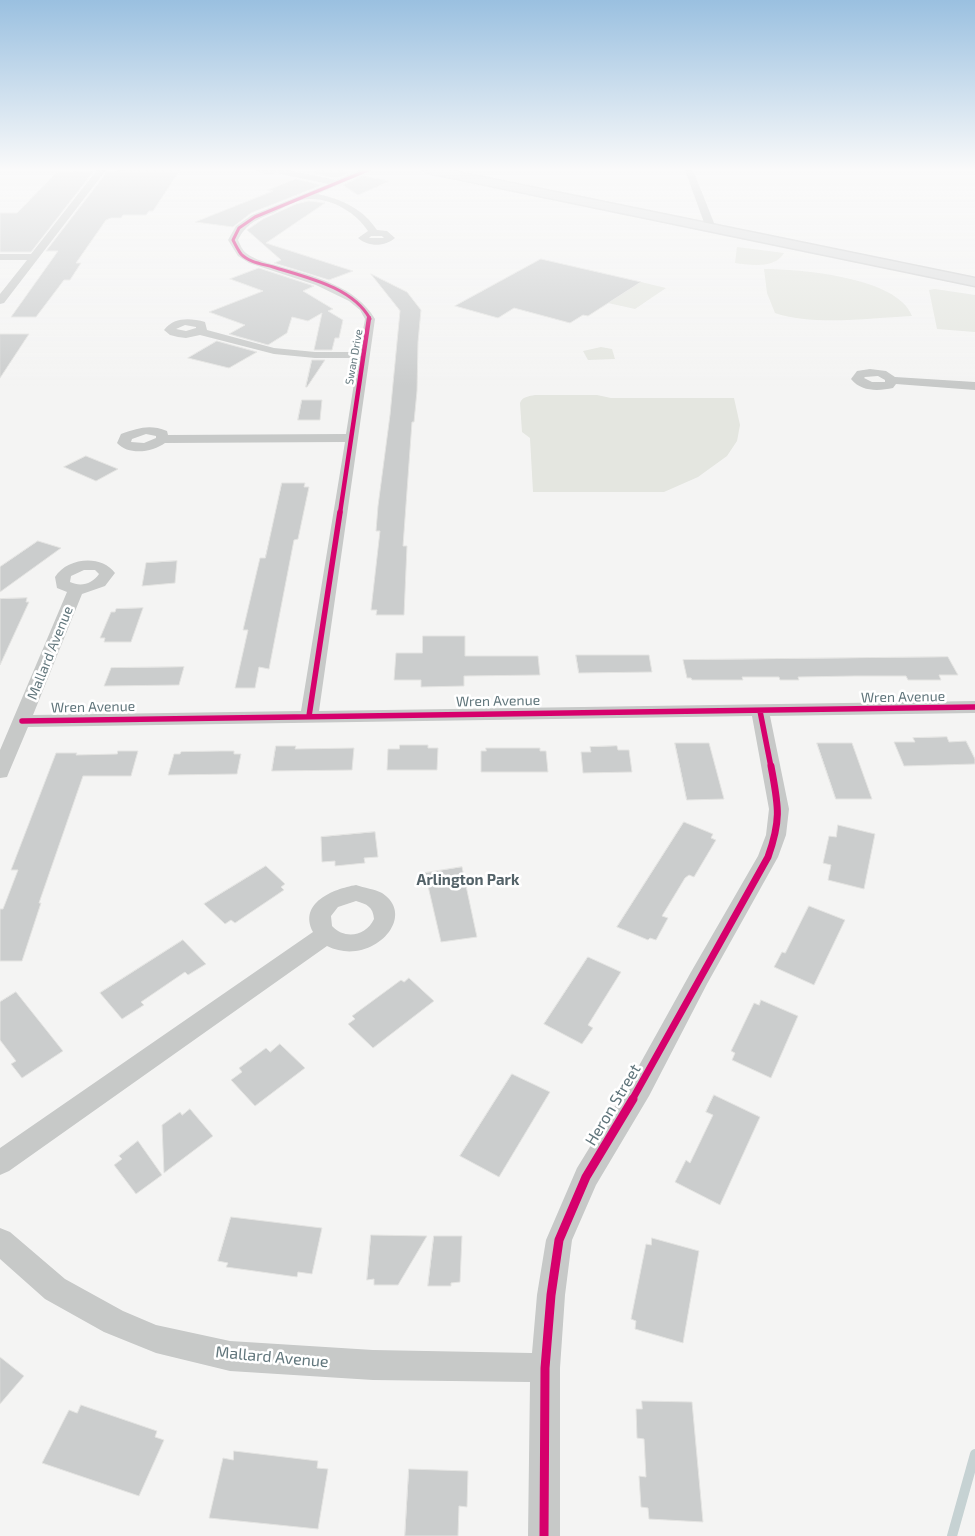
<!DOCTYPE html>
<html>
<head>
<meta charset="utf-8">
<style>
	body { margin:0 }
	canvas { display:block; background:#f4f4f3 }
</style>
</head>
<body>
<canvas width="975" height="1536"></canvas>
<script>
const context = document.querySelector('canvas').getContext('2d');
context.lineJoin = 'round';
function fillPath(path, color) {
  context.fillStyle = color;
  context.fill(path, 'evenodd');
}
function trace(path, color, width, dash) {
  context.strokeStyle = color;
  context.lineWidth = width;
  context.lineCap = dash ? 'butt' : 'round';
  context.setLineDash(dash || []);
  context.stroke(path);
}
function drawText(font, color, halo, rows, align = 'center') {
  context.font = font + ' "Exo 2",sans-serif';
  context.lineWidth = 5;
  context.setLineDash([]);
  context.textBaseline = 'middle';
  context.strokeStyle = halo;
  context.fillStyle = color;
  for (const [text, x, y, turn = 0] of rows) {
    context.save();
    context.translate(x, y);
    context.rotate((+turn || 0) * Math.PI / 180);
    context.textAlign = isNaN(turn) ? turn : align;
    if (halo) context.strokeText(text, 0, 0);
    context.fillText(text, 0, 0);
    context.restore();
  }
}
const green = new Path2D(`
	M737,247L784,253C775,269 750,265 735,263Z
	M764,269C799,269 898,277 912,316C871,318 813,326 775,313L767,293Z
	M641,282L666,288L635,309L608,303Z
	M935,289L975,295V332L937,329L929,290Z
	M601,347L612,349L615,359L588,360L583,351Z
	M535,395H597L611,398H734L740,425L737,441L727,456L698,477L664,492H533L530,438L522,432L520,403C522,397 529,396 535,395Z`);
const stream = new Path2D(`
	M952,1536L975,1454`);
const building = new Path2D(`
	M137,170H180L153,211H149L146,215H123L121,218H111L106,220L76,263H81L70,280H64L36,317H11L58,251H46L107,172Z
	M320,170H340L349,173L336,178L313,173Z
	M93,172L31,252H0V213H17L56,173Z
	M363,176L390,181L358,195L343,185Z
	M296,179L322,185L251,213L233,227L195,222L273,191L268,190Z
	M309,201L325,203L266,243L353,271L329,280L274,263L281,260L247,230L263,219L296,204Z
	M541,259L641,282L588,316L583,315L570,323L514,308L498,318L455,306Z
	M259,268L314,286L303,291L333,309L328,311L343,320L339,338H335L332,350H314L322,313L308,321L292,317L287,333L268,345L229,334L245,325L209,312L263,291L230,279Z
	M371,274L407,292L421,310L418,342L417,391L414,422H412L403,546H407L404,615H376L377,610H371L380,531H376L378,506L390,415L400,311Z
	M0,334H29L0,378Z
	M217,341L257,352L229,368L188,358Z
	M312,360H325L307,387H306Z
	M302,400H322L320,420H298Z
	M86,456L118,469L96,481L64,467Z
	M282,483H305L304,487H309L298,539L294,540L269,669L259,667L255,688H235L248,630H243L260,558H265Z
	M38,541L61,548L0,592V567Z
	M177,561L175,583L142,586L146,563Z
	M27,598L26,602H29L0,665V599Z
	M143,608L131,642H104L105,638H100L111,612H115L116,609Z
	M423,636H465V656H538L540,675L464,676V686L421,687V680H394L396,653H422Z
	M576,655H649L652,672L579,673Z
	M948,657L958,675H939L941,680H908L906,676H854L798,677L799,680H780L779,677H742L743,680H692L691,678H687L683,660Z
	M184,667L179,685L104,686L111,668Z
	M947,737L949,742L966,741L975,759V764L904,766L894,742H915L913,738Z
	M675,743H709L724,799L687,800Z
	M817,743H852L872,799H836Z
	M400,745H428V748H438L437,770H387L388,749H399Z
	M276,746H296L295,749L354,748L352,770L272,771Z
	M617,746L618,750H629L632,772L583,773L581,752H591L590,747Z
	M486,748H540V751H546L548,772H481V751H486Z
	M118,751H138L131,776H83L39,903H41L22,961H0V909H3L18,870H11L56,753H77L76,755L117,754Z
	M220,751H234V754H241L237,774L168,775L174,754H180L181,752Z
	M684,822L713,834L711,838L716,840L694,877L689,875L685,878L662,916L668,918L656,940L650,938L648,940L617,927Z
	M838,825L875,834L864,889L828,880L831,865L823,863L829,836L836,837Z
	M375,832L378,857L364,858L365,863L335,866V861L322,862L321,837Z
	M266,866L285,884L281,887L284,890L235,923L231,920L225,924L204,904Z
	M462,867L477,937L441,942L425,873Z
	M809,906L845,920L814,985L774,967L782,952L785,953Z
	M183,940L206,964L188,975L185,972L141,1002L144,1005L122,1019L100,993Z
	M588,957L621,972L588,1025L593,1028L582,1044L544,1024Z
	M409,978L434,1001L373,1048L348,1024L355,1019L352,1016L401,980L404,982Z
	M16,992L63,1051L22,1078L11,1064L16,1061L0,1040V1002Z
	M761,1000L798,1016L771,1078L732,1060L735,1053L731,1051L754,1003L759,1005Z
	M280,1044L305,1068L255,1106L231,1080L242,1072L239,1068L266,1048L270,1052Z
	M512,1074L550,1092L499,1177L460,1156Z
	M714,1095L760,1117L720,1205L675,1182L686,1160L690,1163L713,1115L706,1112Z
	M190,1109L213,1136L164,1173L162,1125L180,1112L182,1115Z
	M138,1141L162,1175L136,1194L114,1165L122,1159L119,1156Z
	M231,1217L322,1228L312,1274L298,1272L297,1277L226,1267L228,1263L218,1261Z
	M371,1235L427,1236L398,1285H374V1279L367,1280Z
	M434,1236H462L460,1282L451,1283V1286H428Z
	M652,1238L699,1251L683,1343L635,1329L636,1321L631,1319L646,1244L651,1245Z
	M0,1357L24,1376L0,1404Z
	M642,1401L692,1402L703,1522L649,1519L648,1508L641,1507L639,1476L646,1477L644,1439L637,1438L636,1409H642Z
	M81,1405L157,1431L155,1437L164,1440L139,1496L42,1463L69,1410L77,1413Z
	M234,1451L318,1461L317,1468L328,1469L318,1529L209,1518L223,1458L233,1460Z
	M409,1469L468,1471L467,1507L459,1506L458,1536H405Z`);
const street = new Path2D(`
	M97,170H106L4,303L0,304V294L27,260H0V254H31Z
	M255,170H288L336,180L360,170H372L317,194C342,199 363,209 377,230L387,231L395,238C385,247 368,247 358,238L368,231C356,212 331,198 309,199C298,199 283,208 273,213C257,219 246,224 238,240C240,244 242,250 246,253C255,260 268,263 279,266C313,276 356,286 375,319L319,711L975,701V713L770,716L789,809L786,835L778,857L707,984L649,1096L596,1185L572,1240L565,1295L560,1368V1536H528L530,1382L373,1380L230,1371L156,1353L104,1332L45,1299L0,1259V1228L10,1232L65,1279L123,1311L156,1325L230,1341L373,1350L532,1353L537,1295L546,1240L577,1168L631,1080L691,972L758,856L766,835L769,809L752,716L28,727L9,772L7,777L0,778V750L67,592L57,588L55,577C67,558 101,554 115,573L105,586L82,594L33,715L301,711L345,442L165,443C153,452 129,456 117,443L121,434C139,428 149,424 167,431L168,435L346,434L358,358H315L274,354L200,335L186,338L178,337L170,335L164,330C174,317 190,318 205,322L207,330L274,348L315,352H359L365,319L360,310L349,301L316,285L249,263L238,256L228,240L236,226L252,215L328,184L276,173L267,175ZM371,236H382L384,238H369ZM185,325L196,327V328L186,331L176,329ZM146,434L156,436V438L144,443L131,442L132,439ZM84,570H95L99,574C92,584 81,587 70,582L71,576Z
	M685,170H693L716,228L714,230L711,231L706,228Z
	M870,369L886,371L895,377L975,382V390L896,384L893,388C879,391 861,392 851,379L857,371ZM878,376L885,380V382H872L864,378L865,377Z
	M356,885C364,888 375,889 382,893C419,917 371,968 327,946L9,1171L0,1175V1148L313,932C298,903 333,889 356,885ZM356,901C367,904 373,907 374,919C366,936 345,940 332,926L331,916L338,907Z`);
const secondary = new Path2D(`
	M423,170H448L975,278V286L428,173Z`);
const cyclewayFar4 = new Path2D(`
	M368,170L255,217L239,228L233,240C235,244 238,250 241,254C248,262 263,264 273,267C305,277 353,287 370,319`);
const cyclewayFar3 = new Path2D(`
	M340,513L369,318`);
const cyclewayFar2 = new Path2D(`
	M760,711L771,767
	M309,716L340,512
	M22,721L975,707`);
const cyclewayFar1 = new Path2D(`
	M632,1100L768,857C782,818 778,805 771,766`);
const cycleway = new Path2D(`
	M544,1536L545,1368L551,1295L559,1240L586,1177L633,1099`);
const farStreetnames = [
	["Swan Drive",354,357,-80]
];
const streetNames = [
	["Mallard Avenue",50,653,-68],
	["Wren Avenue",903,697,-1],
	["Wren Avenue",498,701,-1],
	["Wren Avenue",93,707,-1]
];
const neighbourhoodNames = [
	["Arlington Park",468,880]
];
const nearStreetnames = [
	["Heron Street",613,1105,-59],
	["Mallard Avenue",272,1357,5]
];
fillPath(green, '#e4e6e0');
trace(stream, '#c6d2d3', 10);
fillPath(building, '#cbcdcd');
trace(building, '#e4e4e2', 1);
trace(secondary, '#cfd0d0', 3);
fillPath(street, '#c7c9c8');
fillPath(secondary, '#dddede');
trace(cyclewayFar4, '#d6006c', 3);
trace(cyclewayFar3, '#d6006c', 4.5);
trace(cyclewayFar2, '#d6006c', 5.5);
trace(cyclewayFar1, '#d6006c', 7);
trace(cycleway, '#d6006c', 9);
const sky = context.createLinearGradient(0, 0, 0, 386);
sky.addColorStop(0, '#9ac0e0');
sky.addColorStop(0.44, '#fafafa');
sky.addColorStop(1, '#fafafa00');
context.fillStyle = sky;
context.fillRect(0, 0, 975, 386);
drawText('11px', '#61767c', '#fff', farStreetnames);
drawText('14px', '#61767c', '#fff', streetNames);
drawText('bold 15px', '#536268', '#fff', neighbourhoodNames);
drawText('16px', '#61767c', '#fff', nearStreetnames);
</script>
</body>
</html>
